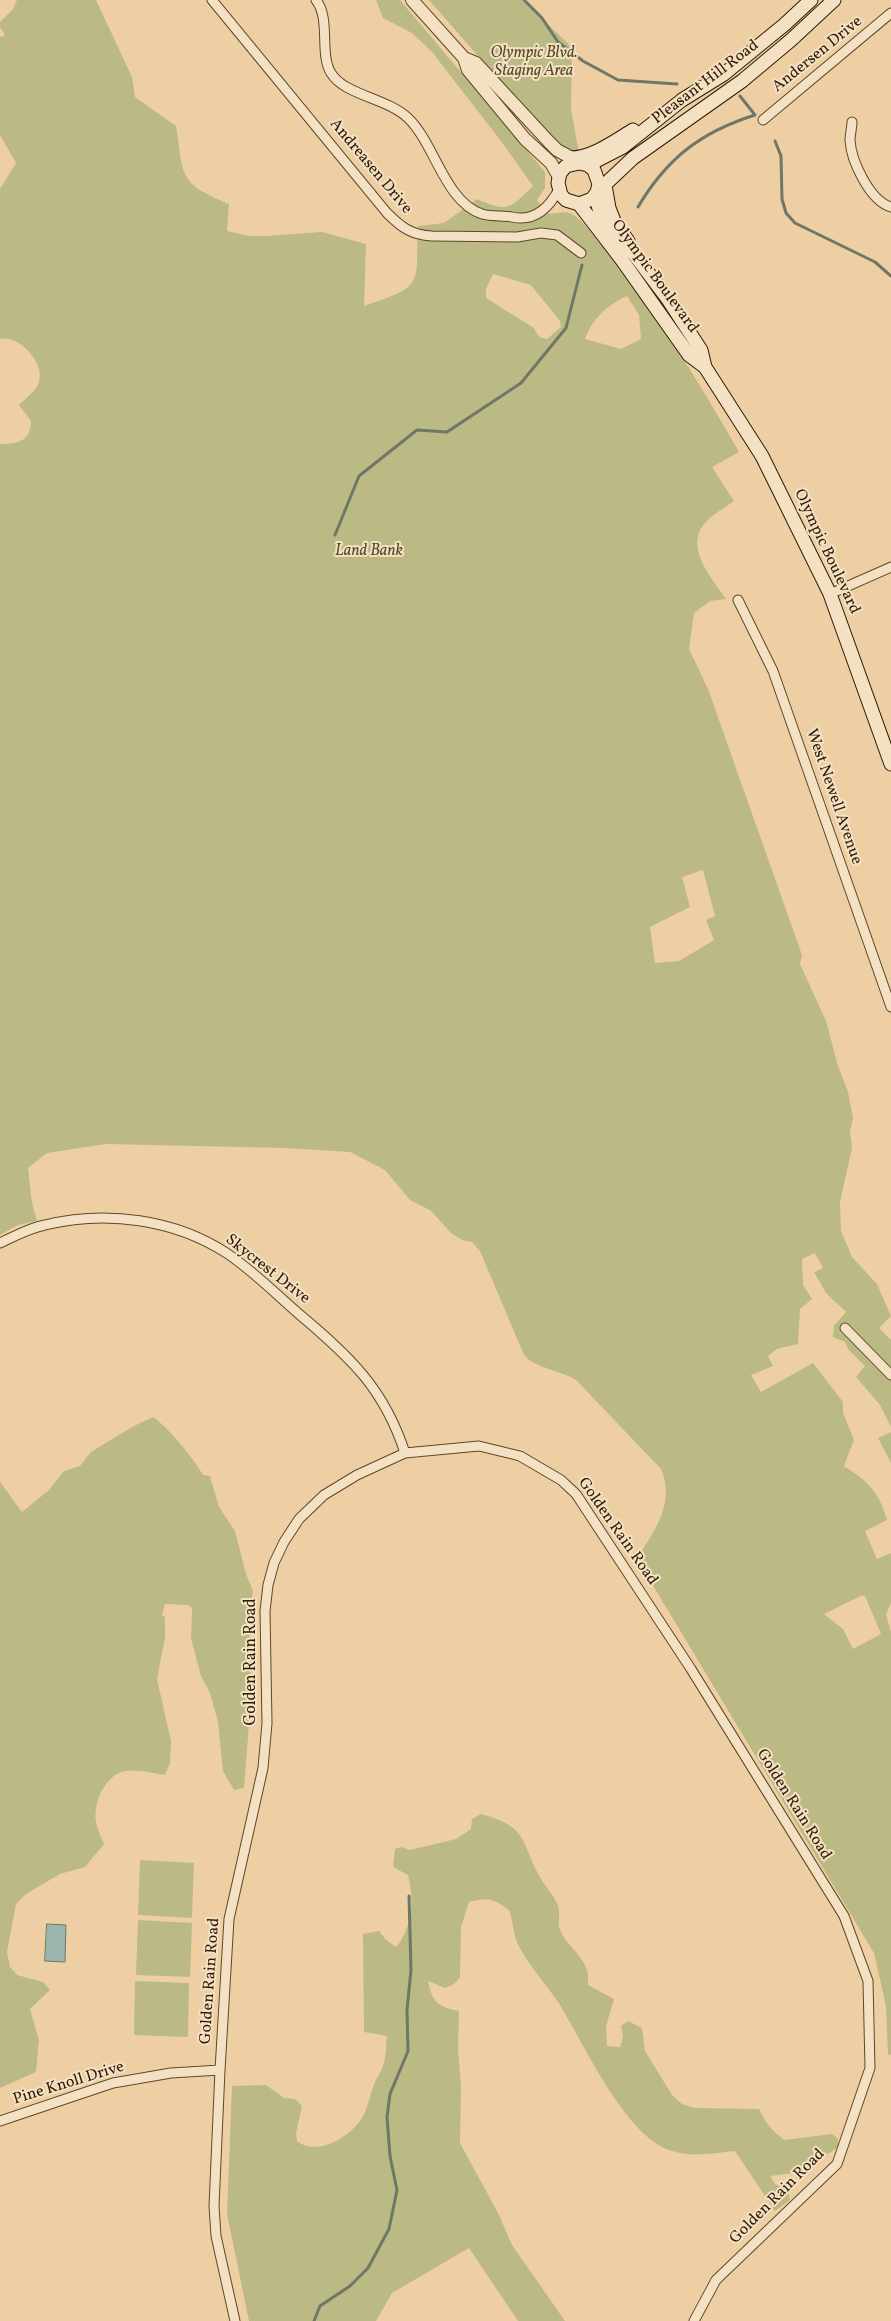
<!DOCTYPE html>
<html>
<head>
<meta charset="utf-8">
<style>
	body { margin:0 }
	canvas { display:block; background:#eecfa3 }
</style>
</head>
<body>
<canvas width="891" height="2321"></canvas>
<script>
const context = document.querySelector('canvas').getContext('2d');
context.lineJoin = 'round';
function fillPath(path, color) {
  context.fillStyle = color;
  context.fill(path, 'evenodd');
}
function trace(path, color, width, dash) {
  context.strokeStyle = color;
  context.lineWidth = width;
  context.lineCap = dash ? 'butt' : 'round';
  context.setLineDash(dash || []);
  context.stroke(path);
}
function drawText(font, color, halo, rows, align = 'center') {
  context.font = font + ' Vollkorn,serif';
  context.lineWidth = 4;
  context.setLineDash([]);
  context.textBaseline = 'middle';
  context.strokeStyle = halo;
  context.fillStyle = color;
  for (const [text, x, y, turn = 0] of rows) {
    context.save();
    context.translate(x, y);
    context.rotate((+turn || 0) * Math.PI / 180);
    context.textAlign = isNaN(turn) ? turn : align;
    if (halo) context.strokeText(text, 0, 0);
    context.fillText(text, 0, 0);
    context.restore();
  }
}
const green = new Path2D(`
	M17,0H96L132,77L135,97L176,126C184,177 178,183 229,204L227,231L249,236H266L322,232L366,244L364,306C426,285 415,287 418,226L444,223L477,199C509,213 509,209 533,186L501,141L432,52L412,33L383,18L376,0H400L545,172V188L537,200L549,214C556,213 563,211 570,213C583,219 593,236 602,246C654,309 698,380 739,452L712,467L734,501C723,509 709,516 702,527C686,550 714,581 726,599L710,601L694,613L689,649L708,689L802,955L800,964L826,1021L838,1066L848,1092L853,1118L850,1132L852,1148L840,1202L841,1231L852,1257L877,1284L891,1316L879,1328L891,1340V1427L880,1405L856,1377L865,1366L848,1349L845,1342L833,1337L834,1326L846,1312L826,1293L814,1272L823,1268L815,1253L802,1259L803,1285L812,1299L800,1309L798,1344L777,1349L768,1356L773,1366L751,1375L761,1392L813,1363L843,1402V1413L854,1440L844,1466C869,1482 879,1492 887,1520L865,1531L877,1559L891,1553V1603L886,1614L891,1632V2055L888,2054L886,2006L874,1953L637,1559C654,1531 676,1503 661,1469L577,1381C562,1370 536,1369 524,1355L480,1251L472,1242L462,1240L451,1233L430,1210L410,1200L385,1170L350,1152L285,1148L106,1144L47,1153L28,1168L32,1203L37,1221L18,1225L0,1235V444C18,444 31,441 31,421L19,405C25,399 37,390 39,382C45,363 19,334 0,339V189L16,163L0,135V37L5,35L0,27V22L13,9ZM493,274L531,285L560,321L561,327L547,339C539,338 537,335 534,328L486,298V289ZM627,296L639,315L641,339L621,349L585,339C592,319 607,305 627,296ZM703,870L715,916L706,920L714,940L679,961L655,963L650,927L690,907L682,877ZM861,1596H865L881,1634L853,1649L843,1629L824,1614Z
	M429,0H522L572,47L571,109L579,153C564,153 553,139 543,130Z
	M153,1417C168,1427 194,1459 203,1475L210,1476L219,1507L235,1531L246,1574L253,1591L249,1614L251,1699L244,1788L234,1790L223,1771L218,1722L210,1693L201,1676L191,1639L192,1608L188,1605L165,1604L162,1615L165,1617V1638L157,1679L171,1741L170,1763L165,1775C153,1773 138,1769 125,1771C105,1775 93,1803 96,1821C97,1829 101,1837 104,1844L85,1867L60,1874L26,1894L16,1904L7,1952L10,1967L17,1975L43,1982L50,1990L30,2009L39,2040L36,2072L0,2088V1482L22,1512L49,1490L64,1471L80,1466L91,1452L104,1444L132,1427Z
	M891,1432V1463L878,1438Z
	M481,1814C529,1827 520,1841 540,1877C545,1887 555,1896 558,1906C561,1914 557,1923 560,1930C566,1945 582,1954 587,1970C589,1974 588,1980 588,1985L614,1999L606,2026L607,2046L620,2047L623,2037L621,2026L628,2021L642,2028L645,2051L672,2095L682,2104L694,2108L759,2109C765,2122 772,2131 784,2140L832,2134L838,2139V2147L830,2153L811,2156L794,2173L770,2176L775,2184L788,2190L790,2200L775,2211L735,2151C714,2153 690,2158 669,2150C623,2133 584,2043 558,2002C546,1984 525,1961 517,1942C513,1933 513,1920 509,1910C493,1898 488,1897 469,1902L461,1927L460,1977L454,1984L445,1988L428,1981C432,2002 438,2007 459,2011L458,2048L461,2086L460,2143L499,2215L512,2245L565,2321H518L469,2248L392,2293L376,2321H249L227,2214L232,2086L266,2085L284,2098L295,2099L302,2106L296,2133L297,2141C317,2157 350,2137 362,2118C369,2106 370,2092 376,2080C378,2075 382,2071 383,2066C386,2057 386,2046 387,2036L364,2032L363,1934L379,1931L386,1940L396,1947C413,1927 414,1899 408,1875L393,1867L395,1849L401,1847L410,1850L456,1839L471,1829L472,1819Z
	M140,1860L194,1863L192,1918L138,1915Z
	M138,1920L192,1923L190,1977L136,1975Z
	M135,1981L189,1983L188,2037L134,2035Z`);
const water = new Path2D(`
	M47,1924L66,1925L65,1962L45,1961Z`);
const stream = new Path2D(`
	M524,0L542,18L558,42L583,61L618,80L677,84
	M775,141L781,156L782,199L786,213L795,223L875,262L891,276
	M638,207C667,158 701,132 755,115L740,96
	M335,535L359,476L417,430L447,432L521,383L566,328L582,265
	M314,2321L320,2306L350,2286L368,2268L389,2229L397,2190L390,2156L387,2117L390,2094L408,2051L407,2010L411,1970L409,1896`);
const minor = new Path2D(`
	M212,0L387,213C401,227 411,235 432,236L517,237L541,233L557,235L581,253
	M316,0C331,19 319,54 331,73C344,95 387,98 408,118C435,144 445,202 482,214C492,217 503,215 512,217C534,222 549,208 559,189
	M763,120L891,13
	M852,122C852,128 850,134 850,140C851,161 870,201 891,207
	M830,594L891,567
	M738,600L773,671L891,1007
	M0,1243C15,1236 29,1228 45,1225C106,1210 175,1219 228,1254C253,1271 276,1294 299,1314C350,1357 384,1388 405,1453
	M845,1328L891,1375
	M0,2121L113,2083L171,2073L220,2070
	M235,2321L216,2236L214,2206L220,2070L229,1919L263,1768L267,1723L265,1611L268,1585L274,1563L284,1542L299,1519L324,1495L357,1475L405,1453L479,1446L520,1456L561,1480L576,1494L691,1669L844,1916L868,1981L870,2068L837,2164L716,2280L694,2321`);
const tertiary = new Path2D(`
	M412,0L464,58L468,70L525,139L551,163L559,177
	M464,58L476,63L549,142L557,150L579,162`);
const secondary = new Path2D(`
	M570,158C592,158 615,141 633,130
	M588,165L623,147L682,100L724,74L784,25L811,0
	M605,185L609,208L614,221L628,241
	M597,192L633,158L742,81L791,40L834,0
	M595,196L603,221L617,239L634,254L667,298L701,350L705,367
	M579,204L592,199L597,192L599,184L594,170L588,165L579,163L566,166L560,173L558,183L561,195L566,200L579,204L622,260L689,355L705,367L762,456L830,594L891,764`);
const parkNames = [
	["Olympic Blvd.",534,54],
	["Staging Area",534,72],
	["Land Bank",369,552]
];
const streetNames = [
	["Andersen Drive",818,55,-39],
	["Pleasant Hill Road",706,83,-37],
	["Andreasen Drive",370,167,50],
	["Olympic Boulevard",654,277,54],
	["Olympic Boulevard",826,552,65],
	["West Newell Avenue",833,797,71],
	["Skycrest Drive",267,1270,38],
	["Golden Rain Road",617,1532,55],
	["Golden Rain Road",252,1662,-90],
	["Golden Rain Road",793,1805,58],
	["Golden Rain Road",211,1981,-86],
	["Pine Knoll Drive",69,2084,-17],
	["Golden Rain Road",778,2197,-45]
];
fillPath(green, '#bbba84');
fillPath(water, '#9ab5ac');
trace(water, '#6e7768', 1);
trace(stream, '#6e7768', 3);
trace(minor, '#5d482b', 11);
trace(tertiary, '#5d482b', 14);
trace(secondary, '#2d1b03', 15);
trace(minor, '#f4e0c3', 9);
trace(tertiary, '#f4e0c3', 12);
trace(secondary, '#f4e0c3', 13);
drawText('italic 16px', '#584b2a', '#f4e0c3', parkNames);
drawText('16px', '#2d1b03', '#f4e0c3', streetNames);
</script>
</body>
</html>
